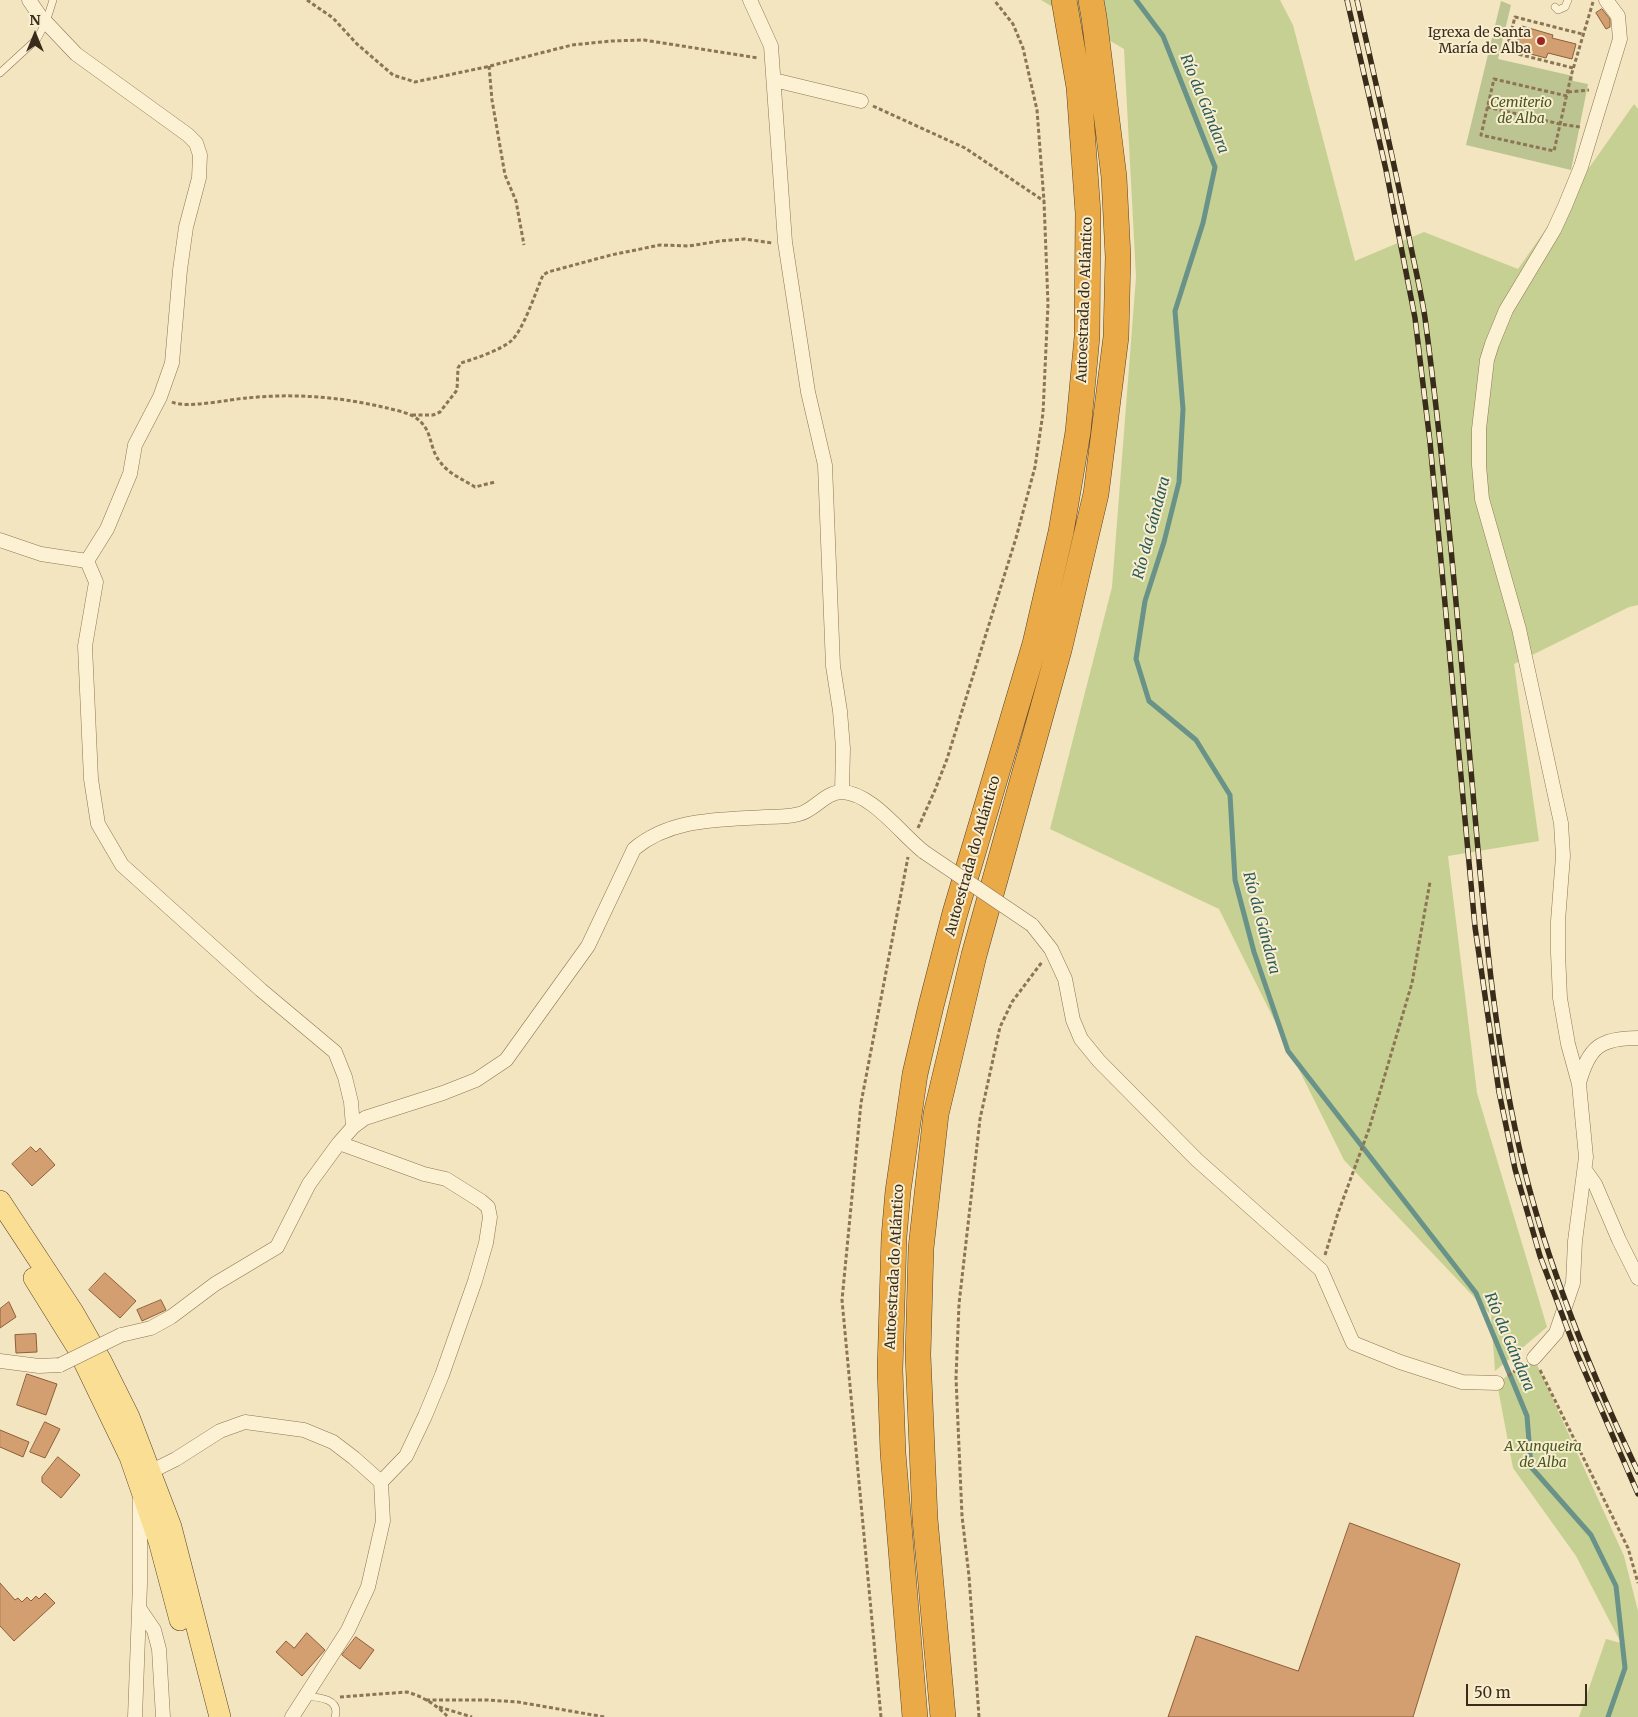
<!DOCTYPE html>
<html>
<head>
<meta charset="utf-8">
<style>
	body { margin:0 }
	#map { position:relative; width:1638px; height:1717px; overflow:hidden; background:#f2e5bf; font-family:Merriweather,serif }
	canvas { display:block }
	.north { position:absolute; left:10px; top:10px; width:50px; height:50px; -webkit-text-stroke:4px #f8eecf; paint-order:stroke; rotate:0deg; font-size:14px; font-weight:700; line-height:20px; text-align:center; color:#3a2c1b }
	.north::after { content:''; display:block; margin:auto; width:18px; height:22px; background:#3a2c1b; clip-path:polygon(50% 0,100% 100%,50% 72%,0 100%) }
	.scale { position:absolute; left:1466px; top:1684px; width:121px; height:22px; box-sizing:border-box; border:2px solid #3a2c1b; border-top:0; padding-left:6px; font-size:15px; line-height:18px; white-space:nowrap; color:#3a2c1b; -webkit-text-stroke:4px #f8eecf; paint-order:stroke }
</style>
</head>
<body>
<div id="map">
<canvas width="1638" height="1717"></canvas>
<div class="north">N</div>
<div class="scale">50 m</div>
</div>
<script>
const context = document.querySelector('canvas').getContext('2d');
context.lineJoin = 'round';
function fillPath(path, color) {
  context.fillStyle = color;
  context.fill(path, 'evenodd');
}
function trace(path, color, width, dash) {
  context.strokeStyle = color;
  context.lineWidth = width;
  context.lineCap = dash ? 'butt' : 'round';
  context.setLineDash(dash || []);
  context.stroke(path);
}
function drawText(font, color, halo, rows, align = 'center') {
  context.font = font + ' Merriweather,serif';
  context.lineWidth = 4;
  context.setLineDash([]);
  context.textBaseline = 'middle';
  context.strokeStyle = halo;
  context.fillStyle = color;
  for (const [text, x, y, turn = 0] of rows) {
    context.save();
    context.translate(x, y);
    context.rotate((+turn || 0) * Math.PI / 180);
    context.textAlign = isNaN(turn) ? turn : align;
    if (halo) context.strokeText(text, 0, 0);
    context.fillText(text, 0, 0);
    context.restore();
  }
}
const green = new Path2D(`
	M1041,0H1280L1293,25L1355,261L1424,232L1518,269L1634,104L1638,109V605L1629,607L1514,664L1539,841L1448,856L1477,1093L1547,1327L1495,1371L1491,1315L1344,1160L1219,909L1050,829L1112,587L1136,277L1124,49Z
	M1534,1358L1624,1556L1638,1611V1717H1579L1606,1639L1621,1643L1576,1556L1513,1468L1497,1383Z`);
const cemetery = new Path2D(`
	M1501,1L1511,5L1498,59L1573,76V81L1588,84L1571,170L1466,145Z`);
const stream = new Path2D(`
	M1136,0L1163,36L1215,167L1203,223L1175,311L1183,409L1179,482L1164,542L1145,601L1136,659L1149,701L1196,740L1230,795L1235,880L1254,952L1288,1051L1476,1293L1527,1416L1531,1467L1591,1535L1616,1586L1625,1668L1608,1717`);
const building = new Path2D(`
	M1602,9L1610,19V27L1606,29L1596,13Z
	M1522,26L1553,35L1552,38L1576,44L1572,59L1548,53L1546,58L1515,50Z
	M31,1147L36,1152L40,1148L55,1165L32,1186L12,1164Z
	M105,1273L136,1301L120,1318L89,1290Z
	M161,1300L166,1310L142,1321L137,1310Z
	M9,1302L16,1317L0,1328V1309Z
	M36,1334L37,1352L16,1353L15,1335Z
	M27,1374L57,1384L46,1415L17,1405Z
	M45,1422L60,1429L45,1458L30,1452Z
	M0,1430L29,1442L23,1457L0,1447Z
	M58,1457L80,1475L61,1498L42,1482V1477Z
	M1350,1523L1460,1564L1413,1717H1168L1196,1636L1298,1671Z
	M0,1583L15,1600L18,1598L22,1602L27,1597L31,1601L36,1596L39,1599L45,1593L55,1603L14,1641L0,1626Z
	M307,1633L325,1650L302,1676L276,1652L286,1641L294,1648Z
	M356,1637L374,1650L360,1669L342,1655Z`);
const path = new Path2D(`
	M307,0L333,18L357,44L393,75L415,82L486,67L572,45L611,41L644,40L758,58
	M489,66L492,100L505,175L516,201L524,245
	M1573,68L1506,51L1515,17L1582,34
	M1568,92L1589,90
	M1567,96L1494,79L1481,135L1554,151L1571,76L1593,2
	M873,106L965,148L1044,201
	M1487,107L1560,124L1580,127
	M172,402C187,409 230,399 247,398C293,393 342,397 387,408C395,410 405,412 413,416C435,429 427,447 441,463C449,474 464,480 475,487L495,482
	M412,415H433L440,412L457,390L458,368L461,363C474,359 501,350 511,341C523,331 536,291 543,275L548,272L611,255L660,245L689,246L720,241L745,239L772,243
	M918,828L935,790L947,759L1016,538L1035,467L1043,413L1048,304L1044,201L1037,110L1023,48L1013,24L994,0
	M1325,1255L1338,1213L1369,1129L1412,983L1430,882
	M1540,1370L1628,1548L1638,1583
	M1508,1376L1523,1365
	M340,1697L407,1692C422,1696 437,1705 448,1717
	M426,1700H487L518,1702L605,1717
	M439,1707L472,1717
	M881,1717L842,1300L861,1103L908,857
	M979,1717L969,1576L962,1516L956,1378L959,1304L980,1119L1000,1027L1012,1002L1042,962`);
const lane = new Path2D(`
	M1555,7L1558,10L1565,7L1568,0
	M0,73L37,39L46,22L53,0
	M305,1696C317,1697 341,1698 335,1717`);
const street = new Path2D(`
	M29,0L40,16L76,54L188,135L196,143L200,155L199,178L186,227L180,270L172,363L160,397L135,445L130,474L107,529L87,561L96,582L85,646L91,779L98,824L122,865L261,990L335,1052L345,1077L351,1102L353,1127
	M750,0L771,46L785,242L808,392L825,465L833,666L840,711L843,748L842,792
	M774,80L861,101
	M0,540L41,554L87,561
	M1032,925L1051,949L1065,979L1073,1020L1081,1039L1099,1061L1197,1160L1321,1270L1353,1343L1400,1362L1462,1382L1497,1383
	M1579,1083C1589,1047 1600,1038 1638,1038
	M1585,1170L1595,1184L1619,1240L1638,1278
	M121,1335L151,1328L171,1317L215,1284L277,1247L309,1184L339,1143L353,1127L365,1118L443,1093L476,1080L506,1060L588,946L634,849C671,818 719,820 765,817C776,817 788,817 799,814C814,811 825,792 842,792C872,793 901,834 924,852
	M1534,1358L1556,1333L1573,1283L1575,1241L1586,1157L1579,1084L1568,1044L1560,998L1558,953V921L1563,856L1561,823L1519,629L1482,499L1479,465V429L1487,360L1492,344L1506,310L1554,230L1565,206L1581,167L1620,39L1618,16L1606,0
	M0,1361L39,1366L60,1365
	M150,1472L176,1459L220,1431L245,1422L304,1430L333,1442L354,1458L381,1482L406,1456L425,1416L442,1375L475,1281L486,1243L490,1217L488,1207L481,1201L446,1179L424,1174L339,1143
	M139,1608L154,1630L159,1649L163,1717
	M135,1717L140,1584V1500
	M292,1717L348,1630L368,1587L383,1521L381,1482`);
const primary = new Path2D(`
	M0,1201L73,1312L101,1361L129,1417L171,1527L220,1717
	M34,1278L77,1347L130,1457L159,1541L180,1620`);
const highway = new Path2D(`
	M915,1717L893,1453L890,1370L894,1237L898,1191L915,1074L931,1006L955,913L1035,644L1061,532L1078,432L1087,337L1088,213L1079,87L1064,0
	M943,1717L925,1519L918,1355L921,1248L936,1114L974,955L1059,650L1096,494L1116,337L1118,257L1114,177L1094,17L1091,0`);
const rail = new Path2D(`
	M1347,0L1386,170L1415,318L1430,442L1475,927L1499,1092L1515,1169L1540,1256L1577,1354L1638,1494
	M1357,0C1375,79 1393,157 1409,237C1414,264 1421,291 1425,318C1446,476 1459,635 1473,793C1484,919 1494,1045 1524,1168C1550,1273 1592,1375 1638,1472`);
const streetBridge = new Path2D(`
	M924,852L1032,925
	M60,1365L121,1335`);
const markers = [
	[1541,41,5,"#a02520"]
];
const poiNames = [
	["Igrexa de Santa",1531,33],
	["María de Alba",1531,49]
];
const parkNames = [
	["Cemiterio",1521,103],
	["de Alba",1521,119],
	["A Xunqueira",1543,1447],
	["de Alba",1543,1463]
];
const streetNames = [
	["Autoestrada do Atlántico",1085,300,-88],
	["Autoestrada do Atlántico",973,856,-74],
	["Autoestrada do Atlántico",895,1267,-87]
];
const waterNames = [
	["Río da Gándara",1204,104,68],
	["Río da Gándara",1152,528,-75],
	["Río da Gándara",1261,923,75],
	["Río da Gándara",1509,1342,67]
];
fillPath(green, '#c6d092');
fillPath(cemetery, '#bcc492');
trace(stream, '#699289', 5);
fillPath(building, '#d39f71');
trace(building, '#8d5e39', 1);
trace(lane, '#8c7555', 8);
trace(street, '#8c7555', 15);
trace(primary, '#59422a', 22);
trace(highway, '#59422a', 26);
trace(path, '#8c7555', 3, [4, 2.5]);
trace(lane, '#fcf1d3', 7);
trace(street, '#fcf1d3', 14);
trace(primary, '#f9de93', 21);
trace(highway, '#e9aa47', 25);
trace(rail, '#3a2c1b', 5.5);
trace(rail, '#f8eecf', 4, [11]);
trace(streetBridge, '#8c7555', 15, []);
trace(streetBridge, '#fcf1d3', 14);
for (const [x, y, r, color] of markers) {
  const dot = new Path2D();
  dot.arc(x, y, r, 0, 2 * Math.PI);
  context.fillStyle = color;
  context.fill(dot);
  trace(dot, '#f8eecf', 2);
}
drawText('14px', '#3a2c1b', '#f8eecf', poiNames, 'right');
drawText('italic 14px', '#475820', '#f8eecf', parkNames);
drawText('14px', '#3a2c1b', '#f8eecf', streetNames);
drawText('italic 15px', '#295b5a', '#f8eecf', waterNames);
</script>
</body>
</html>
